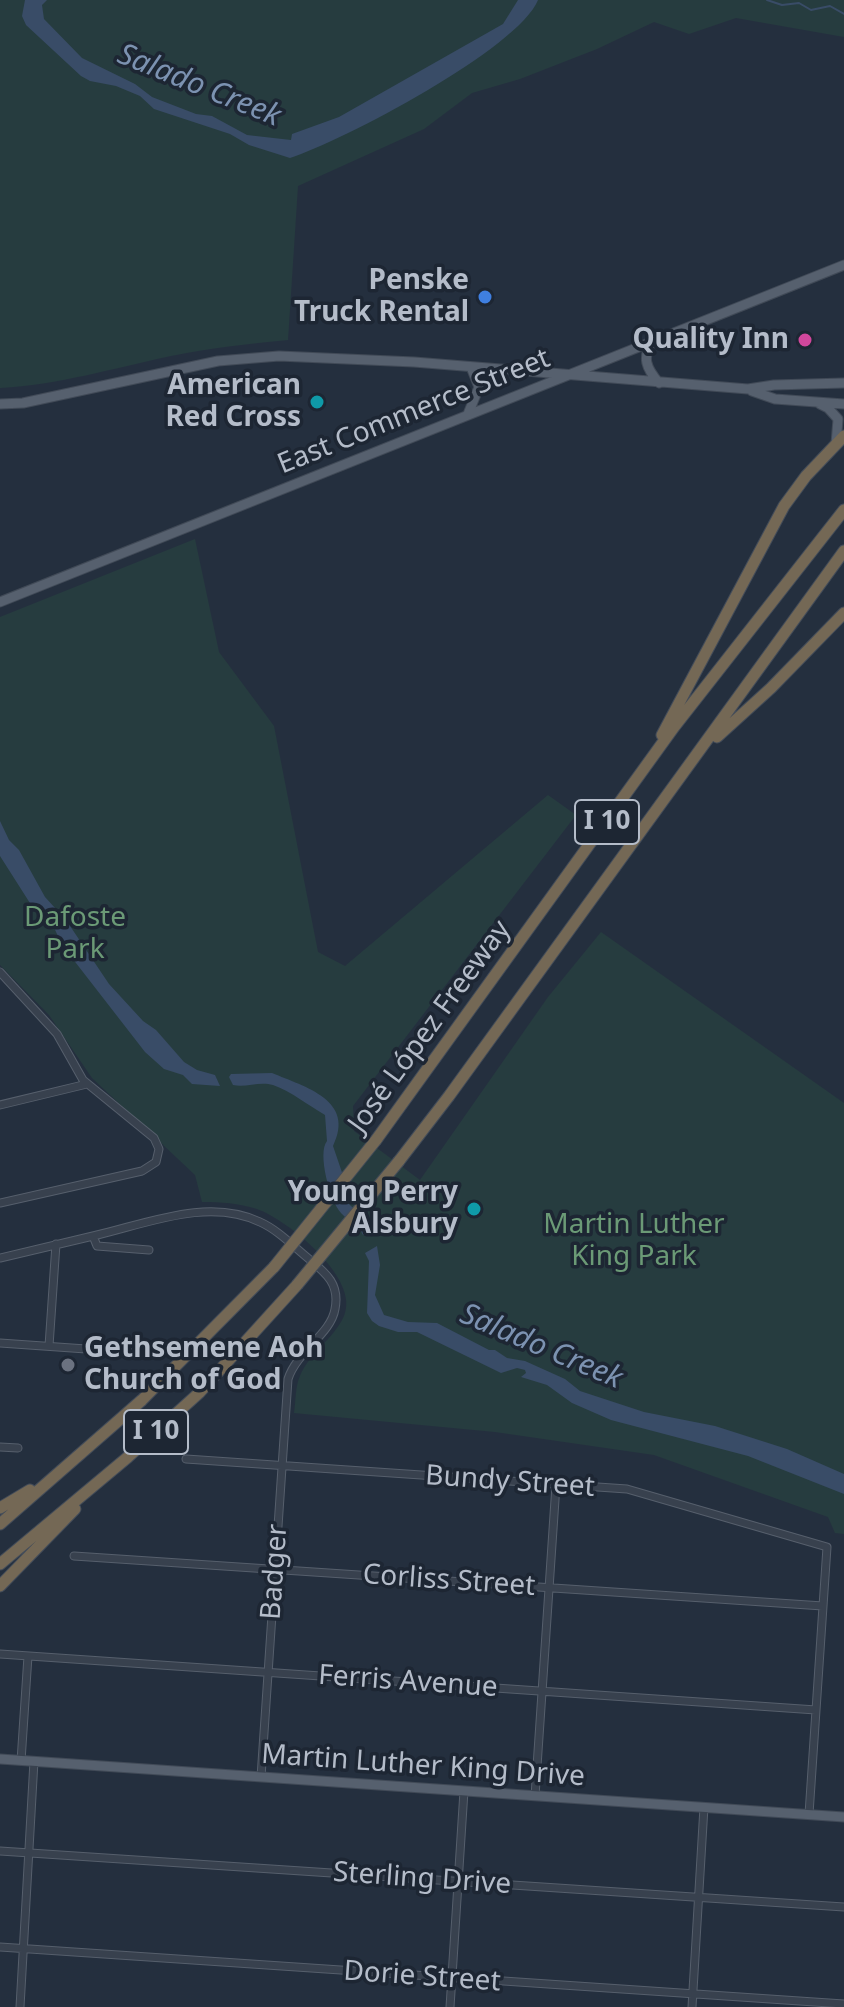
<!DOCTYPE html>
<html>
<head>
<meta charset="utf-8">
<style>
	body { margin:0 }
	canvas { display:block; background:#242f3e }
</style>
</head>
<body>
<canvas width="844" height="2007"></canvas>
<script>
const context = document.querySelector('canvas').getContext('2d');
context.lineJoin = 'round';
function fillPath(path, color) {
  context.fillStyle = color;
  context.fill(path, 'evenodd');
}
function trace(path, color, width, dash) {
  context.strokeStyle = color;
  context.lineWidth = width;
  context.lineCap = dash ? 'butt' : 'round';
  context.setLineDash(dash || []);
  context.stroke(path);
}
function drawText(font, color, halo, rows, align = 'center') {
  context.font = font + ' "Noto Sans",sans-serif';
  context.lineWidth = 7;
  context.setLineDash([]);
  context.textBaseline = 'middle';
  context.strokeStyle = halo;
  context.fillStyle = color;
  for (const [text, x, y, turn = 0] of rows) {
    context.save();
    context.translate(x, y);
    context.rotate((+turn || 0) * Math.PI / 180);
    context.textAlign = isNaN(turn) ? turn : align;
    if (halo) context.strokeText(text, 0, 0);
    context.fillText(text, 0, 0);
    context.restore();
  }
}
const green = new Path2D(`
	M0,0H844V37L736,18L689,34L654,22L597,49L520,79L472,93L424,129L298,186L288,340C248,344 209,348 171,356C114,368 58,385 0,388Z
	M195,539L219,652L274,726L318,952L345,966L548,795L576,815L353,1106L354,1131L420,1180L548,997L601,932L844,1103V1534L835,1533L828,1517L654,1455L495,1432L294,1413C296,1401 295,1387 300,1376C309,1353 334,1339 344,1316C361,1279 288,1220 257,1209C238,1203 222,1202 202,1202L195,1175L92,1078L49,1015L0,965V617Z`);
const water = new Path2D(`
	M25,0H47L42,5L44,19L82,58L135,84L152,97L196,114L212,116L247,135L291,140L292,134L339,117L503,24L518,0H538C518,49 343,141 290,158L249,145L230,134L154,109L140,96L116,86L90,81L81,76L26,25L22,16Z
	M0,821L9,840L19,850L45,897L66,920L109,984L143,1021L156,1030L184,1062L197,1070L215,1075L220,1086L192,1084L183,1075L164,1069L145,1052L62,945L51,921L43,913L35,911L0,856Z
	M272,1073C305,1087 356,1100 333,1146L348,1190L344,1199L366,1221L368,1233L363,1235C358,1223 349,1222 341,1213C330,1201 317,1153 327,1141L325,1115C309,1106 291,1091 273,1085C259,1081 246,1088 233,1085L229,1077L231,1074Z
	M377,1246L380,1265L375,1295L384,1315L408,1322L437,1323L489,1350H495L507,1358L525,1361L565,1379L580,1391L644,1412L715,1426L787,1449L844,1474V1494L748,1456L611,1420L572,1403L547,1385L521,1377L526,1373L525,1370L517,1368L501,1373L417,1332H398L379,1326L372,1321L367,1313L369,1261L365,1253Z`);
const stream = new Path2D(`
	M767,0L782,5L799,3L811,10L830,6L844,14`);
const minor = new Path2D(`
	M0,972L57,1034L83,1080L154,1138L159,1149L156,1162L142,1171L0,1203
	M0,1105L87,1084
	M149,1250L97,1246L93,1236C146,1224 208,1197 260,1222C278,1230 293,1246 309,1259C326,1273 340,1284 335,1309C331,1334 297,1351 288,1379L261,1777
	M0,1258L93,1236
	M0,1343L129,1352
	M49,1346L56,1244
	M0,1447L18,1448
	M186,1459L627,1489L827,1547L809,1814
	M74,1556L823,1606
	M0,1654L816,1710
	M21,1761L28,1656
	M535,1796L556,1485
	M0,1851L844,1907
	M0,1947L844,2004
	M20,2007L34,1761
	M450,2007L464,1791
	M692,2007L704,1807`);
const major = new Path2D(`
	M652,341C642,358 646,368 659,383
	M752,391L775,399L844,404
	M0,404L23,403L218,361L279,356L414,362L748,389L774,385L844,383
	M820,404L828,408L838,419L836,444
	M468,414L479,387L471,367
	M0,602L844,265
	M0,1759L844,1817`);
const highway = new Path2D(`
	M662,735L784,506L806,476L844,436
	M717,737L771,688L844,613
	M376,1140L674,727L844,510
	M399,1161L449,1096L844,551
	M0,1508L30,1490
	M0,1524L142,1400L274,1267
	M0,1564L128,1457L199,1393L297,1285
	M0,1586L75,1509`);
const highwayBridge = new Path2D(`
	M274,1267L376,1140
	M297,1285L399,1161`);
const markers = [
	[485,297,8,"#3f7fe0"],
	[805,340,8,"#d1479c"],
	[317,402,8,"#0f9aa8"],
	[474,1209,8,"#0f9aa8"],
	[68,1365,8,"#6b7280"]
];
const shields = [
	[607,822,64],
	[156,1432,64]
];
const shieldNames = [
	["I 10",607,822],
	["I 10",156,1432]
];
const poiNames = [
	["Penske",469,281],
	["Truck Rental",469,313],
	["Quality Inn",789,340],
	["American",301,386],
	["Red Cross",301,418],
	["Young Perry",458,1193],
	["Alsbury",458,1225],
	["Gethsemene Aoh",84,1349,"left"],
	["Church of God",84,1381,"left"]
];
const streetNames = [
	["East Commerce Street",414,412,-22],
	["José López Freeway",430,1027,-54],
	["Bundy Street",510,1482,4],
	["Badger",275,1572,-86],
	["Corliss Street",449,1581,4],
	["Ferris Avenue",408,1682,4],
	["Martin Luther King Drive",423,1766,4],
	["Sterling Drive",422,1879,4],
	["Dorie Street",422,1977,4]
];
const parkNames = [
	["Dafoste",75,918],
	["Park",75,950],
	["Martin Luther",634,1225],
	["King Park",634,1257]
];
const waterNames = [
	["Salado Creek",199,86,22],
	["Salado Creek",541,1347,23]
];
fillPath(green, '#263c3f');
fillPath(water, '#394c67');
trace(stream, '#394c67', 2);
trace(minor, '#565f6c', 9);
trace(major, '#414a57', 11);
trace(highway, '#434c59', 13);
trace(minor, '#38414e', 7);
trace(major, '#56606e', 9);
trace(highway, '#746855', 11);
trace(highwayBridge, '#434c59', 13, []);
trace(highwayBridge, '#746855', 11);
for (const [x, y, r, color] of markers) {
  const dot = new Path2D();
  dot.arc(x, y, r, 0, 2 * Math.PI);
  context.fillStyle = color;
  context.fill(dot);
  trace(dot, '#1d2633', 3);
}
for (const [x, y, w] of shields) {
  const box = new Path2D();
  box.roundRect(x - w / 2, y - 22, w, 44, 6);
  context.fillStyle = '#1d2633';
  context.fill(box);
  trace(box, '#b4bcc9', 2);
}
drawText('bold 26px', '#b4bcc9', null, shieldNames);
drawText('bold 28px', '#b4bcc9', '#1d2633', poiNames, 'right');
drawText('28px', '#b4bcc9', '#1d2633', streetNames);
drawText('28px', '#6b9a76', '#1d2633', parkNames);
drawText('italic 30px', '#7c92b1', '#1d2633', waterNames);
</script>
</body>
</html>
